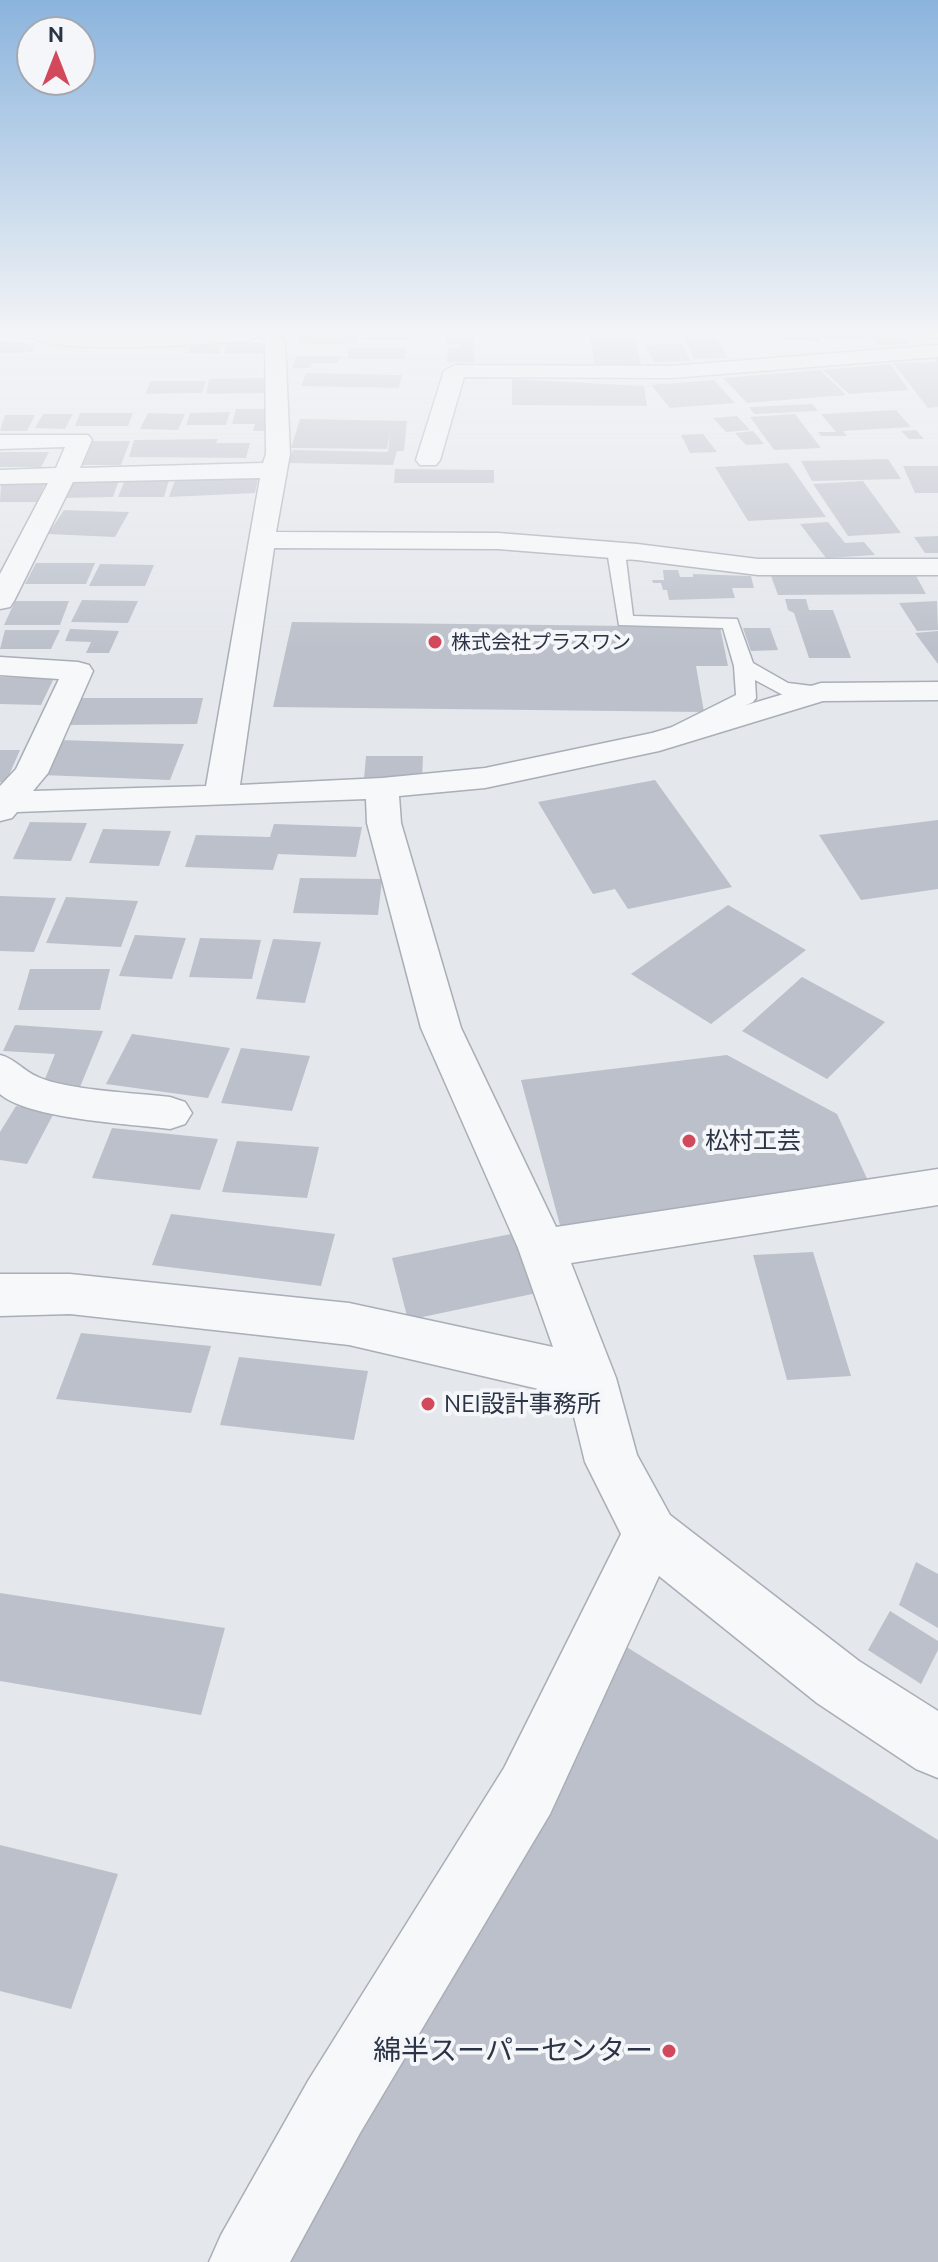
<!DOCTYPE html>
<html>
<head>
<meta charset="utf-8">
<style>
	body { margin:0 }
	#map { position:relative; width:938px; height:2262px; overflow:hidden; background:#e4e7ec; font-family:Ubuntu,sans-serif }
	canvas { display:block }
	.north { position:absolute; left:16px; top:16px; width:80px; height:80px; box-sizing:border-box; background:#f4f6f9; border:2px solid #a4a8b1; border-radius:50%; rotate:0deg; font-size:22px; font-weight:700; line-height:32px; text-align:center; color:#2b3445 }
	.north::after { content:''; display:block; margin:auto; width:28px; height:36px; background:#d1495b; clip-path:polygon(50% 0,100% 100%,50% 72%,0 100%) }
</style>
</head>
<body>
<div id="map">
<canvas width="938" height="2262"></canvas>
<div class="north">N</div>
</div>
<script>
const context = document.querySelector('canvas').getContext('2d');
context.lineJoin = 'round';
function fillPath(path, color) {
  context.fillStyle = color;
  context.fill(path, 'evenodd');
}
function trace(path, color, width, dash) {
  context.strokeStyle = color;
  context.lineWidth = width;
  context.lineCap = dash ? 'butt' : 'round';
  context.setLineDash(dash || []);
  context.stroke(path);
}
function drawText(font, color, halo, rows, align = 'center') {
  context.font = font + ' Ubuntu,"Noto Sans JP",sans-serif';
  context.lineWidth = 8;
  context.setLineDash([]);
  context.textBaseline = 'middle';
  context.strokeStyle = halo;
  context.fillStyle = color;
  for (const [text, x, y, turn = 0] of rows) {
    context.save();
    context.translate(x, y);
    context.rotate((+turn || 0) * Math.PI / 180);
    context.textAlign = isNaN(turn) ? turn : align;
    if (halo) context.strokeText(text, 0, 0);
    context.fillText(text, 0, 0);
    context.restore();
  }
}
const building = new Path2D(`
	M299,335H357L358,343L307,345V342H299Z
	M364,335H408V339H364Z
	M447,335H473L475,362H446L449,348H460L461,344H446Z
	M590,335L635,336L642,369L595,368Z
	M781,335H816L821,342L783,339Z
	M821,335H861L866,341H825Z
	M869,335H902L910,344L877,345Z
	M684,338H717L728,358L694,359Z
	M0,341L23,342L34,348L32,352L0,353Z
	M271,342L269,353L225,354L227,343Z
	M211,343L210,346H220L219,354L188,353L190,344Z
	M682,344L691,361L654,362L645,345Z
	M349,348H406L404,359H347Z
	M296,356H340L338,363H312L311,368H292Z
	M933,356H938V407L928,408L893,363L937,362Z
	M890,364L909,390L849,394L823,370Z
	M820,370L846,395L747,403L723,378Z
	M306,373L402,375L399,388L301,386Z
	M274,378L271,393L206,394L209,379Z
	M512,379L644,386L647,406L512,405Z
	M714,380L735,403L670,408L651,385Z
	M151,381H206L202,393L145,394Z
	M812,404L818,411L754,414L749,407Z
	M236,409H276L271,431H253L255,424H232Z
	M896,410L911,427L843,431L847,436H821L818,432H836L821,414Z
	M230,412L226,425H186L190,413Z
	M80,413H133L128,426H75Z
	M148,413L185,414L178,430L140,429Z
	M43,414H73L65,429L35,428Z
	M795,414L821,448L774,450L750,417Z
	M5,415H35L27,431H0Z
	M737,416L750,430L726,432L713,418Z
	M300,419L407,421L404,451H397L393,465L288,463L293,450L388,452L390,432L387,449L291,448Z
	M916,430L924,439H909L901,431Z
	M753,431L764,444L746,445L735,433Z
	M703,434L717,452L690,453L681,435Z
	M218,439L216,443H250L246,458L129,457L134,440Z
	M87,441H130L121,465H76Z
	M0,452H49L41,467H0Z
	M888,459L901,479L812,481L801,461Z
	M788,463L826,517L748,521L715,467Z
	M903,466H938V493H915Z
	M395,469L494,470V483H394Z
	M259,474L255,493L169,497L176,477Z
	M126,477H170L164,497H118Z
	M119,480L113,497L62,498L69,481Z
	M863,481L901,533L848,536L813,484Z
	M45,484L37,502H0L1,485Z
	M64,510L129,512L115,537L48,534Z
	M828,522L845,543L864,542L875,555L826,558L800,524Z
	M938,536V553H925L914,537Z
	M36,563H95L86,584H25Z
	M100,564L154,565L145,586H89Z
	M663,570H678L680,577H693V574L751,576L754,588H732L735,598L669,600L667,590H663L661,583H653L652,580H664Z
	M839,571L914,572L926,594L778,595L771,576H841Z
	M785,599H806L809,610H833L851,658H809L794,613L788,610Z
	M82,600L138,601L128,623L71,622Z
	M15,601H69L60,625H4Z
	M937,601L938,630L917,631L899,603Z
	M292,622L720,627L728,666H696L704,712L273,707Z
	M743,628H770L778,650L751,651Z
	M70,629L119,631L109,653H86L91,642L65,641Z
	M5,630H60L51,649H0Z
	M938,631V664L915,633Z
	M0,677L54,678L41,705L0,704Z
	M76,698H203L197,724L66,725Z
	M59,740L184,744L170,780L42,775Z
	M0,750H20L6,782H0Z
	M366,756H423L422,779H364Z
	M655,780L732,887L628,909L615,889L593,894L538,802Z
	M938,820V889L861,900L819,835Z
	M30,822L87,823L71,861L13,859Z
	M274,824L362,827L356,857L278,854L273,870L185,867L196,835L270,837Z
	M103,829L171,831L159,866L89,863Z
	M300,878L382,879L378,915L293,913Z
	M0,896L56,898L34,952L0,951Z
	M66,897L138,901L121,947L46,943Z
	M728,905L806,950L711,1024L631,974Z
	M135,935L186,938L172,979L119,976Z
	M200,938L261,940L252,979L189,977Z
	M273,939L321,942L305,1003L256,999Z
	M30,969H110L100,1010H18Z
	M802,977L885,1022L827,1079L742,1031Z
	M15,1025L103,1031L80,1087L43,1084L55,1054L3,1051Z
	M132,1034L230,1048L208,1098L106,1084Z
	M241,1048L310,1056L292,1111L221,1103Z
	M727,1055L837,1114L871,1187L561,1229L521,1080Z
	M16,1106L55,1111L27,1164L0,1160V1132Z
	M112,1128L218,1139L200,1190L92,1178Z
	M237,1141L319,1147L307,1198L222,1192Z
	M171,1214L335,1234L321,1286L152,1265Z
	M516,1233L537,1293L408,1320L392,1258Z
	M813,1252L851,1376L787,1380L753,1255Z
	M81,1333L211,1346L191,1413L56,1399Z
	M239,1357L368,1371L354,1440L220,1425Z
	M916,1562L938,1574V1628L899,1605Z
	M0,1593L225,1628L201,1715L0,1681Z
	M890,1611L938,1641V1650L921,1684L868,1650Z
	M625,1646L938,1840V2262H283Z
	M0,1845L118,1874L71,2009L0,1991Z`);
const service = new Path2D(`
	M637,547L643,548L646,552L643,556L626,560L633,616L737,619L753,663L788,683L828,688L831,692L828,696L783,695L755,680L756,698L753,702L686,735H672L669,731L672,727L736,695L734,666L723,628L619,625L608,557L611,553Z`);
const minor = new Path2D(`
	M29,335H259L249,341C214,343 48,357 29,335Z
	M261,335H281L285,340L290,454L276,532L498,533L637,544L758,559H938V575H758L637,560L498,549L274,548L240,785L382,778L485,768L652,733L821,683L938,682V700L823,701L659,751L485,788L399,796L401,823L461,1028L556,1227L938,1169V1205L571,1263L616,1378L637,1455L670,1515L859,1661L938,1711V1778L916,1769L817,1703L659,1576L550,1814L360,2133L290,2262H209L221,2235L308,2081L504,1768L621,1534L585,1462L569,1396L349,1345L70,1314L0,1316V1274H70L349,1303L553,1347L518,1248L421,1028L367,823L366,799L17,812L12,818L0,821V786L16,769L59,679L0,675V657L78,662L89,665L93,671L48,773L33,791L206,786L260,478L73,482L14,601L10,607L0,609V574L48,483L0,484V470L56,468L65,447L0,449V435H88L92,440L80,468L263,463L266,454L265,341Z
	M938,345V357L671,378L464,377L440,460L436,465H420L416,460L444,371L455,365L671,366Z
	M0,1055C16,1059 23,1071 38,1077C66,1090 136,1093 170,1097L185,1102L192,1113L185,1124L170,1129C131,1124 28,1119 0,1094Z`);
const markers = [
	[435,642,8,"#d1495b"],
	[689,1141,8,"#d1495b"],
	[428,1404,8,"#d1495b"],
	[669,2051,8,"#d1495b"]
];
const farPoinames = [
	["株式会社プラスワン",451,642]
];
const poiNames = [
	["松村工芸",705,1141],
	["NEI設計事務所",444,1404]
];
const nearPoinames = [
	["綿半スーパーセンター",653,2051]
];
fillPath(building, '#bbc0ca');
trace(service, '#a9aeb7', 3);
trace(minor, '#a9aeb7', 3);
fillPath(service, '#f7f8fa');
fillPath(minor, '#f7f8fa');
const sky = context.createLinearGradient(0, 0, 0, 651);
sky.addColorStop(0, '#8bb4dd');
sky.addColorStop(0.51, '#f3f4f6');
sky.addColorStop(1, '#f3f4f600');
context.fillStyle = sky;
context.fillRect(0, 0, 938, 651);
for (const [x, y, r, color] of markers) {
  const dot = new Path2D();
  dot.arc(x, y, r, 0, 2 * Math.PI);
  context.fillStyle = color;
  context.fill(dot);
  trace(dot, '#f4f6f9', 3);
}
drawText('20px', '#2b3445', '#f4f6f9', farPoinames, 'left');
drawText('24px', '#2b3445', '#f4f6f9', poiNames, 'left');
drawText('28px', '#2b3445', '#f4f6f9', nearPoinames, 'right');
</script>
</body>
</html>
